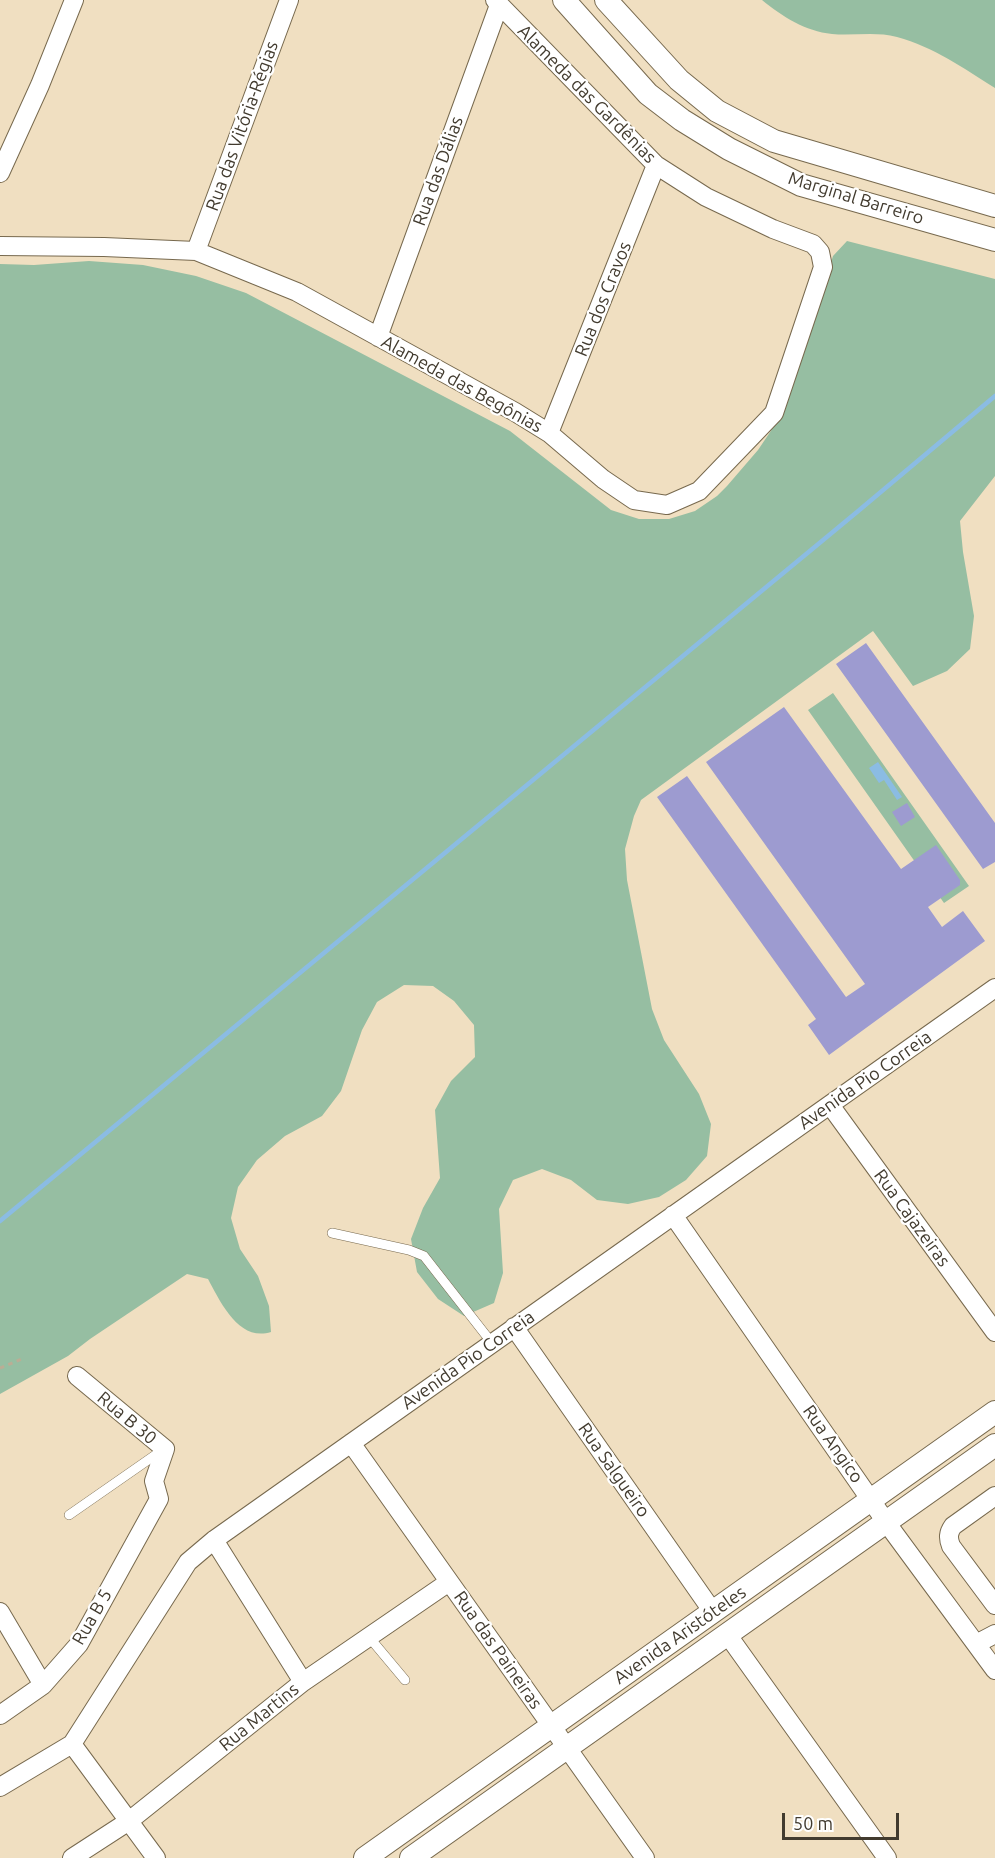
<!DOCTYPE html>
<html>
<head>
<meta charset="utf-8">
<style>
	body { margin:0 }
	#map { position:relative; width:995px; height:1858px; overflow:hidden; background:#f0dfc1; font-family:Ubuntu,sans-serif }
	canvas { display:block }
	.scale { position:absolute; left:782px; top:1813px; width:117px; height:27px; box-sizing:border-box; border:3px solid #423b2f; border-top:0; padding-left:8px; font-size:18px; line-height:21px; white-space:nowrap; color:#423b2f; -webkit-text-stroke:4px #fff; paint-order:stroke }
</style>
</head>
<body>
<div id="map">
<canvas width="995" height="1858"></canvas>
<div class="scale">50 m</div>
</div>
<script>
const context = document.querySelector('canvas').getContext('2d');
context.lineJoin = 'round';
function fillPath(path, color) {
  context.fillStyle = color;
  context.fill(path, 'evenodd');
}
function trace(path, color, width, dash) {
  context.strokeStyle = color;
  context.lineWidth = width;
  context.lineCap = dash ? 'butt' : 'round';
  context.setLineDash(dash || []);
  context.stroke(path);
}
function drawText(font, color, halo, rows, align = 'center') {
  context.font = font + ' Ubuntu,sans-serif';
  context.lineWidth = 4.5;
  context.setLineDash([]);
  context.textBaseline = 'middle';
  context.strokeStyle = halo;
  context.fillStyle = color;
  for (const [text, x, y, turn = 0] of rows) {
    context.save();
    context.translate(x, y);
    context.rotate((+turn || 0) * Math.PI / 180);
    context.textAlign = isNaN(turn) ? turn : align;
    if (halo) context.strokeText(text, 0, 0);
    context.fillText(text, 0, 0);
    context.restore();
  }
}
const green = new Path2D(`
	M762,0H995V88C963,68 934,47 897,37C875,31 854,36 832,34C805,31 783,17 762,0Z
	M847,241L995,279V476L960,521L963,552L974,616L970,649L947,671L913,686L873,631L641,800L634,816L625,849L627,880L652,1009L664,1040L699,1094L711,1124L707,1156L686,1180L659,1197L628,1204L597,1200L571,1180L542,1169L513,1180L499,1209L503,1273L494,1303L464,1316L438,1299L417,1272L411,1239L423,1208L440,1178L435,1110L451,1081L475,1057L474,1025L454,1001L433,986L404,985L377,1002L362,1030L341,1091L322,1116L285,1136L257,1160L238,1187L231,1218L240,1249L258,1276L269,1306L271,1332C239,1342 221,1303 208,1279L187,1274L90,1339L68,1356L0,1394V264L34,265L89,261L143,265L196,276L246,293L510,431L611,510L639,519H669L695,511L717,496L727,486L758,450L783,413L833,256Z
	M833,693L969,886L944,903L808,710Z`);
const water = new Path2D(`
	M878,762L902,797L897,800L884,780L879,783L869,768Z`);
const stream = new Path2D(`
	M0,1221L857,512L995,396`);
const building = new Path2D(`
	M866,643L995,823V862L983,869L836,664Z
	M784,707L901,869L936,845L960,880V885L928,907L942,927L963,911L985,941L829,1055L808,1025L816,1019L657,797L687,776L846,997L865,984L706,762Z
	M907,803L915,817L901,826L892,812Z`);
const path = new Path2D(`
	M0,1368L24,1358`);
const service = new Path2D(`
	M332,1233L409,1250L424,1256L492,1343
	M69,1515L161,1451
	M369,1637L405,1680`);
const minor = new Path2D(`
	M0,173L40,85L74,0
	M0,246L104,247L196,251L297,292L515,412L549,433L603,479L634,500L667,505L699,491L774,413L823,267L820,252L813,244L773,229L706,197L656,165L495,0
	M196,251L289,0
	M378,337L499,5
	M549,433L656,165
	M830,1105L995,1332
	M673,1215L886,1522L995,1670
	M514,1327L713,1612
	M351,1443L645,1858
	M995,1496L953,1526C948,1533 948,1538 951,1546L995,1605
	M214,1540L303,1682
	M0,1612L43,1685
	M727,1634L887,1858
	M976,1644L995,1634
	M0,1715L43,1685L79,1644L159,1499L154,1481L165,1449L77,1376
	M72,1744L156,1858
	M0,1787L72,1744L188,1562L214,1540L995,988
	M72,1858L129,1821L303,1682L449,1582`);
const tertiary = new Path2D(`
	M564,0L648,94L682,120L729,149L801,185L995,240
	M606,0L679,80L717,111L774,141L995,206
	M365,1858L995,1412
	M411,1858L995,1445`);
const streetNames = [
	["Alameda das Gardênias",587,94,45],
	["Rua das Vitória-Régias",242,126,-70],
	["Rua das Dálias",438,171,-70],
	["Marginal Barreiro",856,198,17],
	["Rua dos Cravos",603,299,-68],
	["Alameda das Begônias",462,384,29],
	["Avenida Pio Correia",865,1080,-35],
	["Rua Cajazeiras",912,1218,54],
	["Avenida Pio Correia",468,1360,-35],
	["Rua B 30",127,1418,40],
	["Rua Angico",833,1444,55],
	["Rua Salgueiro",614,1470,55],
	["Rua B 5",92,1617,-60],
	["Avenida Aristóteles",680,1635,-35],
	["Rua das Paineiras",498,1650,55],
	["Rua Martins",259,1717,-39]
];
fillPath(green, '#96bea2');
fillPath(water, '#8bbce3');
trace(stream, '#8bbce3', 4.5);
fillPath(building, '#9d9bd0');
trace(service, '#77694e', 10);
trace(minor, '#77694e', 20);
trace(tertiary, '#77694e', 24);
trace(path, '#bbad95', 3, [4.5, 4.5]);
trace(service, '#fff', 9);
trace(minor, '#fff', 18);
trace(tertiary, '#fff', 22);
drawText('18px', '#423b2f', '#fff', streetNames);
</script>
</body>
</html>
